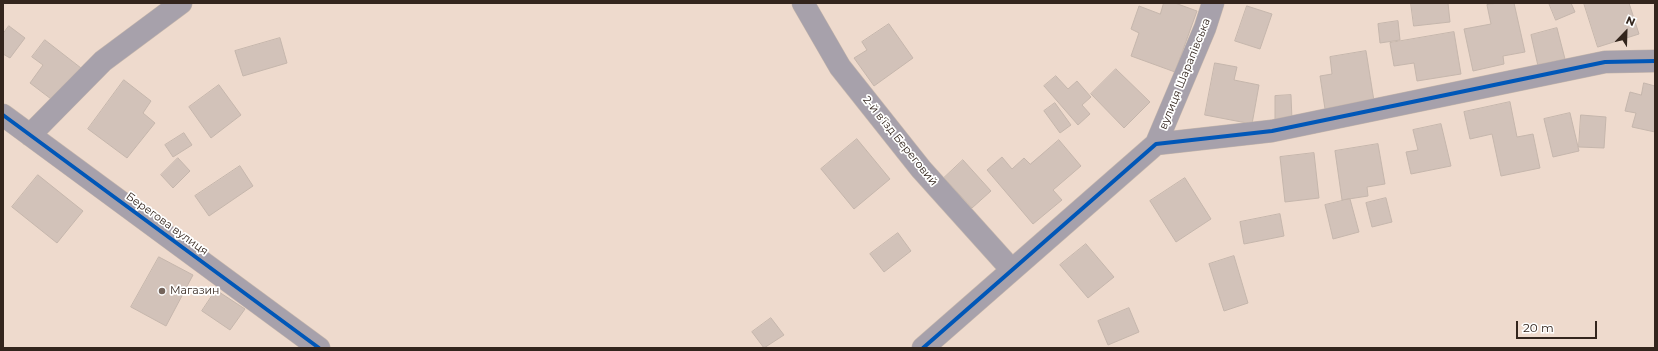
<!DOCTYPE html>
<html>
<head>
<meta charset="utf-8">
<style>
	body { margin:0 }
	#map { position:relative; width:1658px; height:351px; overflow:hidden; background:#eedacd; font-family:Montserrat,sans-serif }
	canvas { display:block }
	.frame { position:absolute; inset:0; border:4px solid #33251d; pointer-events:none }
	.north { position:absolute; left:1606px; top:12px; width:40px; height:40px; -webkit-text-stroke:3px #fff; paint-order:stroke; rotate:23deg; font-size:11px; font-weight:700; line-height:16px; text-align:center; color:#33251d }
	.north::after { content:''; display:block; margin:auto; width:14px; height:18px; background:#33251d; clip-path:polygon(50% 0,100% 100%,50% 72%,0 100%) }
	.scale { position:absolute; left:1516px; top:321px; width:81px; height:18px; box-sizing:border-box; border:2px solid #33251d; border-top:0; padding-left:5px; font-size:12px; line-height:14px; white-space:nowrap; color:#33251d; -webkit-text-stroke:3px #fff; paint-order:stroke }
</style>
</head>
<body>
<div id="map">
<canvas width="1658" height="351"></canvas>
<div class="frame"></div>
<div class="north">N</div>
<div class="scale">20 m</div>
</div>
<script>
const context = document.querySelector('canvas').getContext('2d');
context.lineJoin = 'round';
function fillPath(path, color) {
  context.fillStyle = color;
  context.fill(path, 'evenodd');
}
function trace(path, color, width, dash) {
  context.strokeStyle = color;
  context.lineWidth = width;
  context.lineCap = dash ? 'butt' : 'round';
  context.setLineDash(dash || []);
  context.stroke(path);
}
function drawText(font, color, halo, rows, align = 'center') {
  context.font = font + ' Montserrat,sans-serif';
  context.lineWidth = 3.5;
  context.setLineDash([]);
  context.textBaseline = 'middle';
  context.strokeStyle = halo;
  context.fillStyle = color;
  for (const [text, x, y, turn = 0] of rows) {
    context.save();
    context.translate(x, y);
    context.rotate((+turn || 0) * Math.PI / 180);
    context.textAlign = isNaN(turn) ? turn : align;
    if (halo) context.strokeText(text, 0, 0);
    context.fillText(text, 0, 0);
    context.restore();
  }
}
const building = new Path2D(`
	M1164,3H1175L1197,11L1175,72L1131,56L1139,33L1131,29L1139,6L1160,14Z
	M1411,3H1448L1450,22L1414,26Z
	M1498,3H1514L1525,52L1503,56L1504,64L1473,71L1464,29L1491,24L1487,5Z
	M1549,3H1571L1575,12L1556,20Z
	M1584,3H1629L1639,34L1598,47Z
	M1247,6L1272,14L1260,49L1235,41Z
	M1398,21L1400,40L1380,43L1378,24Z
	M889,24L913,58L874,86L854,58L867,50L862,42Z
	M9,26L25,38L10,58L3,54V34Z
	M1557,28L1565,59L1538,66L1531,35Z
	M1454,32L1461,74L1417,81L1414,63L1394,66L1390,43Z
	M280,38L287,63L243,76L235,51Z
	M45,40L81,68L55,102L30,83L43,65L32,57Z
	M1366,51L1374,101L1325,109L1320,76L1332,74L1330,57Z
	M1215,63L1237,67L1234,80L1259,85L1252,124L1205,115Z
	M1116,69L1150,102L1124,128L1091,94Z
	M1056,76L1068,89L1077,81L1091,97L1082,105L1090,114L1078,125L1044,86Z
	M124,80L151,101L143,113L155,123L127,158L88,129Z
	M1644,83L1655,86V132L1632,127L1636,113L1625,111L1630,92L1641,95Z
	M219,85L241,115L211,138L189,107Z
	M1291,95L1292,120H1275V96Z
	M1510,102L1517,137L1533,134L1540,168L1501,176L1492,134L1470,139L1464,112Z
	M1055,103L1071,125L1060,133L1044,111Z
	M1570,113L1579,151L1553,157L1544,119Z
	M1581,115L1606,117L1604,148L1579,147Z
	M1441,124L1451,166L1411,174L1406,152L1418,150L1413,130Z
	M184,133L192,145L173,157L165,145Z
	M857,139L890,179L854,209L821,169Z
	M1059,140L1081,166L1053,190L1062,200L1033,224L987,170L1002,157L1012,169L1024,158L1030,164Z
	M1378,144L1385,184L1367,187L1368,196L1342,200L1335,151Z
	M1314,153L1319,198L1285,202L1280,157Z
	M178,158L190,171L173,188L161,175Z
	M963,160L991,191L972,208L944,178Z
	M240,166L253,186L209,216L195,196Z
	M38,175L83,211L57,243L12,207Z
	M1185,178L1211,219L1176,242L1150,201Z
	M1386,198L1392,222L1372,227L1366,203Z
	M1350,199L1359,232L1333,239L1325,205Z
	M1280,214L1284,236L1244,244L1240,222Z
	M898,233L911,251L884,272L870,254Z
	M1086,244L1114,277L1088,298L1060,265Z
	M1234,256L1248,303L1224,311L1209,264Z
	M159,257L193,275L166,326L131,307Z
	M216,290L245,309L230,330L202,311Z
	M1129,308L1139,332L1108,345L1098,321Z
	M771,318L784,335L764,348L752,332Z`);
const street = new Path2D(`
	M803,3L840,67L921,169L1011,269
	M3,115L319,348
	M30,135L103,61L181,3
	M1156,144L1205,28L1213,3
	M923,348L1156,144L1272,131L1605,62L1655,61`);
const cycleway = new Path2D(`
	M3,115L319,348
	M923,348L1156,144L1272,131L1605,62L1655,61`);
const markers = [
	[162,291,4,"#74645b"]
];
const streetNames = [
	["вулиця Шарапівська",1185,74,-68],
	["2-й в'їзд Береговий",900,141,51],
	["Берегова вулиця",167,224,36]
];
const poiNames = [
	["Магазин",170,291]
];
fillPath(building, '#d2c2b9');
trace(building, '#c5b6ac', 1);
trace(street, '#c6b7ac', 23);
trace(street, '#a7a1ab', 22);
trace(cycleway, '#0057b8', 4);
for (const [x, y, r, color] of markers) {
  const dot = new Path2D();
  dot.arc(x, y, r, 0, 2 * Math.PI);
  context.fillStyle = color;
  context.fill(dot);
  trace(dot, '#fff', 1.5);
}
drawText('11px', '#33251d', '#fff', streetNames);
drawText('11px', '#33251d', '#fff', poiNames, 'left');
</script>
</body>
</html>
